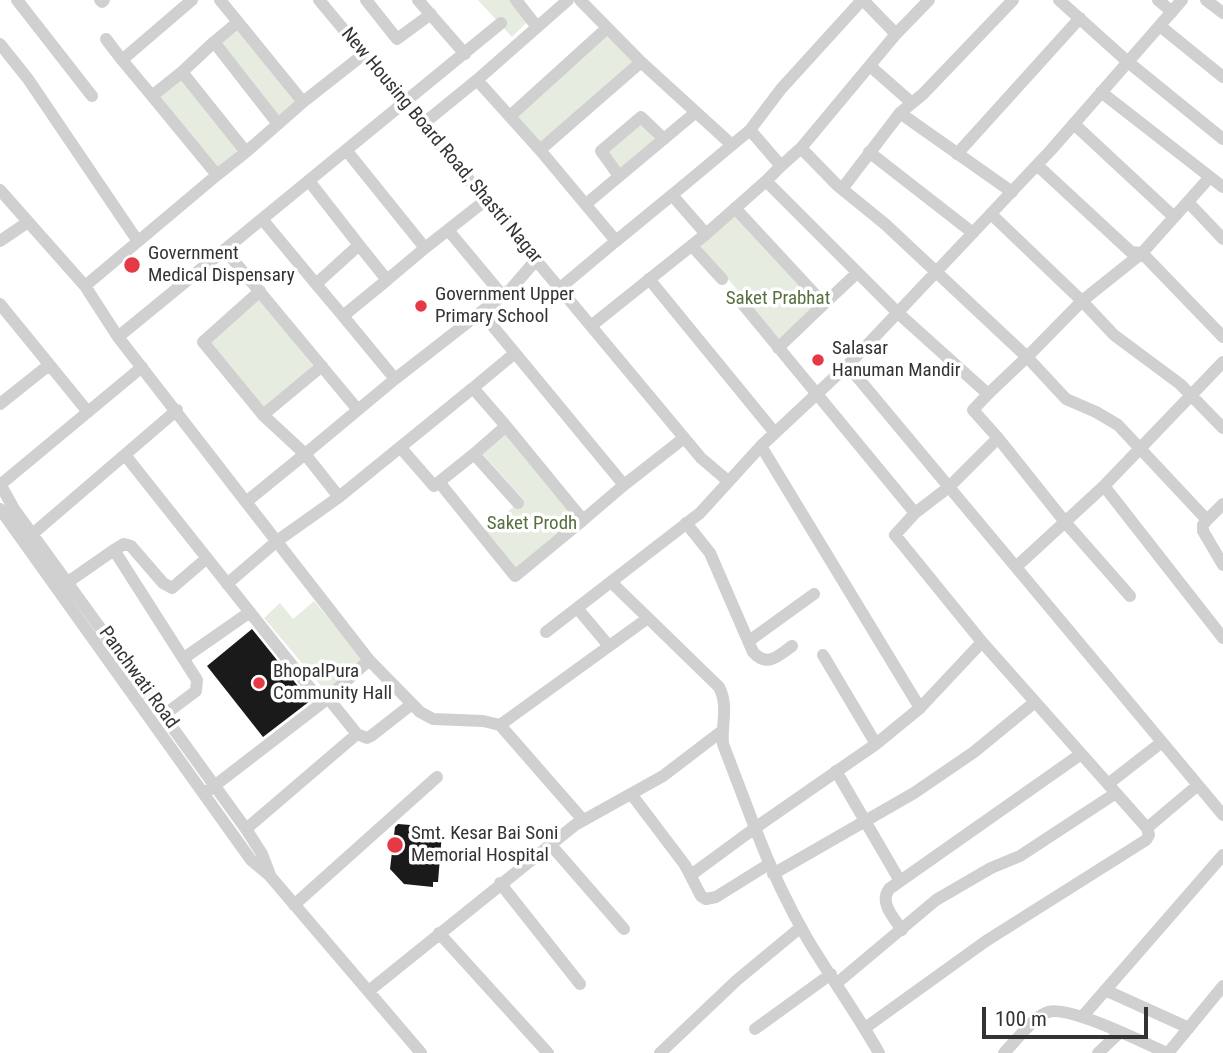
<!DOCTYPE html>
<html>
<head>
<meta charset="utf-8">
<style>
	body { margin:0 }
	#map { position:relative; width:1223px; height:1053px; overflow:hidden; background:#fff; font-family:"Roboto Condensed",sans-serif }
	canvas { display:block }
	.scale { position:absolute; left:982px; top:1007px; width:166px; height:32px; box-sizing:border-box; border:4px solid #333; border-top:0; padding-left:9px; font-size:21px; line-height:24px; white-space:nowrap; color:#333; -webkit-text-stroke:5px #fff; paint-order:stroke }
</style>
</head>
<body>
<div id="map">
<canvas width="1223" height="1053"></canvas>
<div class="scale">100 m</div>
</div>
<script>
const context = document.querySelector('canvas').getContext('2d');
context.lineJoin = 'round';
function fillPath(path, color) {
  context.fillStyle = color;
  context.fill(path, 'evenodd');
}
function trace(path, color, width, dash) {
  context.strokeStyle = color;
  context.lineWidth = width;
  context.lineCap = dash ? 'butt' : 'round';
  context.setLineDash(dash || []);
  context.stroke(path);
}
function drawText(font, color, halo, rows, align = 'center') {
  context.font = font + ' "Roboto Condensed",sans-serif';
  context.lineWidth = 7;
  context.setLineDash([]);
  context.textBaseline = 'middle';
  context.strokeStyle = halo;
  context.fillStyle = color;
  for (const [text, x, y, turn = 0] of rows) {
    context.save();
    context.translate(x, y);
    context.rotate((+turn || 0) * Math.PI / 180);
    context.textAlign = isNaN(turn) ? turn : align;
    if (halo) context.strokeText(text, 0, 0);
    context.fillText(text, 0, 0);
    context.restore();
  }
}
const green = new Path2D(`
	M478,0H512L529,20L512,37Z
	M238,27L297,100L278,118L219,43Z
	M606,35L633,61L544,147L517,116Z
	M181,76L239,149L217,171L157,97Z
	M644,122L659,140L620,174L604,153Z
	M735,215L817,304L779,339L699,245Z
	M259,297L313,366L264,408L210,343Z
	M505,431L577,519L516,570L481,534L523,499L481,452Z
	M314,601L364,661L328,694L264,618L280,603L293,619Z`);
const building = new Path2D(`
	M252,629L310,701L263,737L207,666Z
	M398,824L436,827V832L442,833L438,882H433V887L404,884L390,869L395,827Z`);
const minor = new Path2D(`
	M17,0L92,96
	M100,0L102,2L104,0
	M220,0L238,22
	M319,0L701,458L728,481
	M366,0L397,39L431,14
	M418,0L465,54
	M516,0L537,27
	M863,0L896,34
	M1059,0L1128,62L1223,139
	M1158,0L1172,12
	M1206,0L1223,13
	M1160,26L1223,77
	M106,39L122,60L192,0
	M0,44L28,79L137,240
	M364,54L303,102L238,22L214,42L278,124L246,152L182,72L152,96L217,175L85,286L118,337L262,219L316,284L359,245L387,280L343,316L395,379L305,454L339,497L473,388L506,426L474,454L518,503
	M122,60L152,96
	M641,62L732,145
	M870,66L912,103
	M182,72L214,42
	M477,80L540,150
	M1101,92L1223,187
	M900,113L1012,192
	M510,116L606,29
	M278,124L303,102
	M423,124L477,80L568,0
	M1074,124L1174,217
	M750,130L781,89L862,0
	M801,148L896,34L929,0
	M346,150L425,248L387,280
	M869,152L973,233
	M957,154L1080,18
	M1037,165L1131,252L1142,253L1223,337
	M217,175L246,152
	M619,176L601,151L641,117L664,139
	M1210,177L1142,253L1082,301L1114,335L1180,384L1223,428
	M309,181L359,245
	M842,189L900,113L923,94L1013,0
	M0,190L85,286
	M672,195L750,130L781,166L766,181
	M1188,202L1223,239
	M586,204L696,112
	M735,208L824,304L778,348
	M991,214L1082,301L1027,357L1066,399L1096,412L1118,425L1207,520L1223,504
	M262,219L501,23
	M448,230L503,296
	M706,234L766,181L898,313L988,394L1027,357L885,224L837,185L801,148L781,166
	M0,241L28,222
	M692,246L722,279
	M425,248L486,200
	M225,250L358,410
	M649,279L775,433
	M316,284L343,316
	M560,288L616,241L540,150L641,62L580,0
	M260,291L203,342L263,415L322,366
	M736,296L915,513L949,487L848,366
	M0,304L88,412
	M824,304L857,273
	M591,326L706,234L672,195L616,241
	M118,337L246,502L305,454L263,415
	M395,379L481,312
	M473,388L515,353L481,312L511,289L536,260
	M988,394L973,410L998,438L949,487L1223,815
	M0,404L49,365
	M506,426L583,520L624,485L515,353
	M998,438L1065,522L1130,596
	M400,447L434,486L474,454
	M125,455L322,703
	M439,482L515,576L583,520
	M0,484L14,509L246,829L262,854L270,875
	M0,485L142,367
	M624,485L684,438
	M1104,486L1223,638
	M246,502L369,660L420,712L433,719L483,721L500,725L583,820
	M0,509L251,860L270,876L421,1053
	M915,513L895,535L982,642L920,708
	M1207,520L1203,525V531L1223,565
	M686,523L710,553L753,652C767,668 778,656 792,646
	M29,537L177,410
	M114,550L124,544L131,546L163,583L172,588L207,558
	M1016,567L1104,486L1223,362
	M68,582L114,550L197,680L196,691L164,715
	M611,582L719,687C729,706 721,724 723,744L755,828L876,744L920,708L761,446
	M227,584L277,541L339,497
	M577,608L609,646
	M546,632L700,513L761,446L852,361L1051,150L1182,0
	M749,641L814,594
	M982,642L1147,828
	M823,655L876,744
	M184,658L250,612
	M500,725L648,618
	M357,734L367,738L371,736L412,704
	M836,771L900,881
	M1108,784L1162,742
	M209,790L322,703L369,660
	M632,795L685,865L701,896L706,899L716,897L769,864
	M246,829L357,734L328,698
	M550,844L624,929
	M773,874L914,793L974,752L1035,702
	M691,875L755,828C770,867 787,904 808,940C831,978 857,1014 879,1053
	M500,883L580,984
	M294,905L437,777
	M902,930C894,918 879,903 889,889L1081,754
	M439,933L548,1053
	M837,983L936,900L991,868L1020,856L1116,793
	M370,990L575,825L663,776L722,731
	M1105,990L1189,1028
	M1082,1017L1223,855
	M865,1028L986,941L1146,840L1149,835L1147,828L1198,785
	M755,1029L831,974
	M660,1053L737,980L801,927
	M1004,1053C1015,1042 1034,1016 1048,1012C1069,1005 1144,1043 1167,1053
	M1098,1053L1119,1033
	M1168,1053L1223,986`);
const markers = [
	[132,265,9,"#e63946"],
	[421,306,7,"#e63946"],
	[818,360,7,"#e63946"],
	[259,683,7,"#e63946"],
	[395,845,9,"#e63946"]
];
const streetNames = [
	["New Housing Board Road, Shastri Nagar",441,146,50],
	["Panchwati Road",138,678,54]
];
const poiNames = [
	["Government",148,254],
	["Medical Dispensary",148,276],
	["Government Upper",435,295],
	["Primary School",435,317],
	["Salasar",832,349],
	["Hanuman Mandir",832,371],
	["BhopalPura",273,672],
	["Community Hall",273,694],
	["Smt. Kesar Bai Soni",411,834],
	["Memorial Hospital",411,856]
];
const parkNames = [
	["Saket Prabhat",778,299],
	["Saket Prodh",532,524]
];
fillPath(green, '#e6ecdf');
fillPath(building, '#1a1a1a');
trace(minor, '#d0d0d0', 12);
for (const [x, y, r, color] of markers) {
  const dot = new Path2D();
  dot.arc(x, y, r, 0, 2 * Math.PI);
  context.fillStyle = color;
  context.fill(dot);
  trace(dot, '#fff', 2.5);
}
drawText('19px', '#333', '#fff', streetNames);
drawText('19px', '#333', '#fff', poiNames, 'left');
drawText('19px', '#56703f', '#fff', parkNames);
</script>
</body>
</html>
